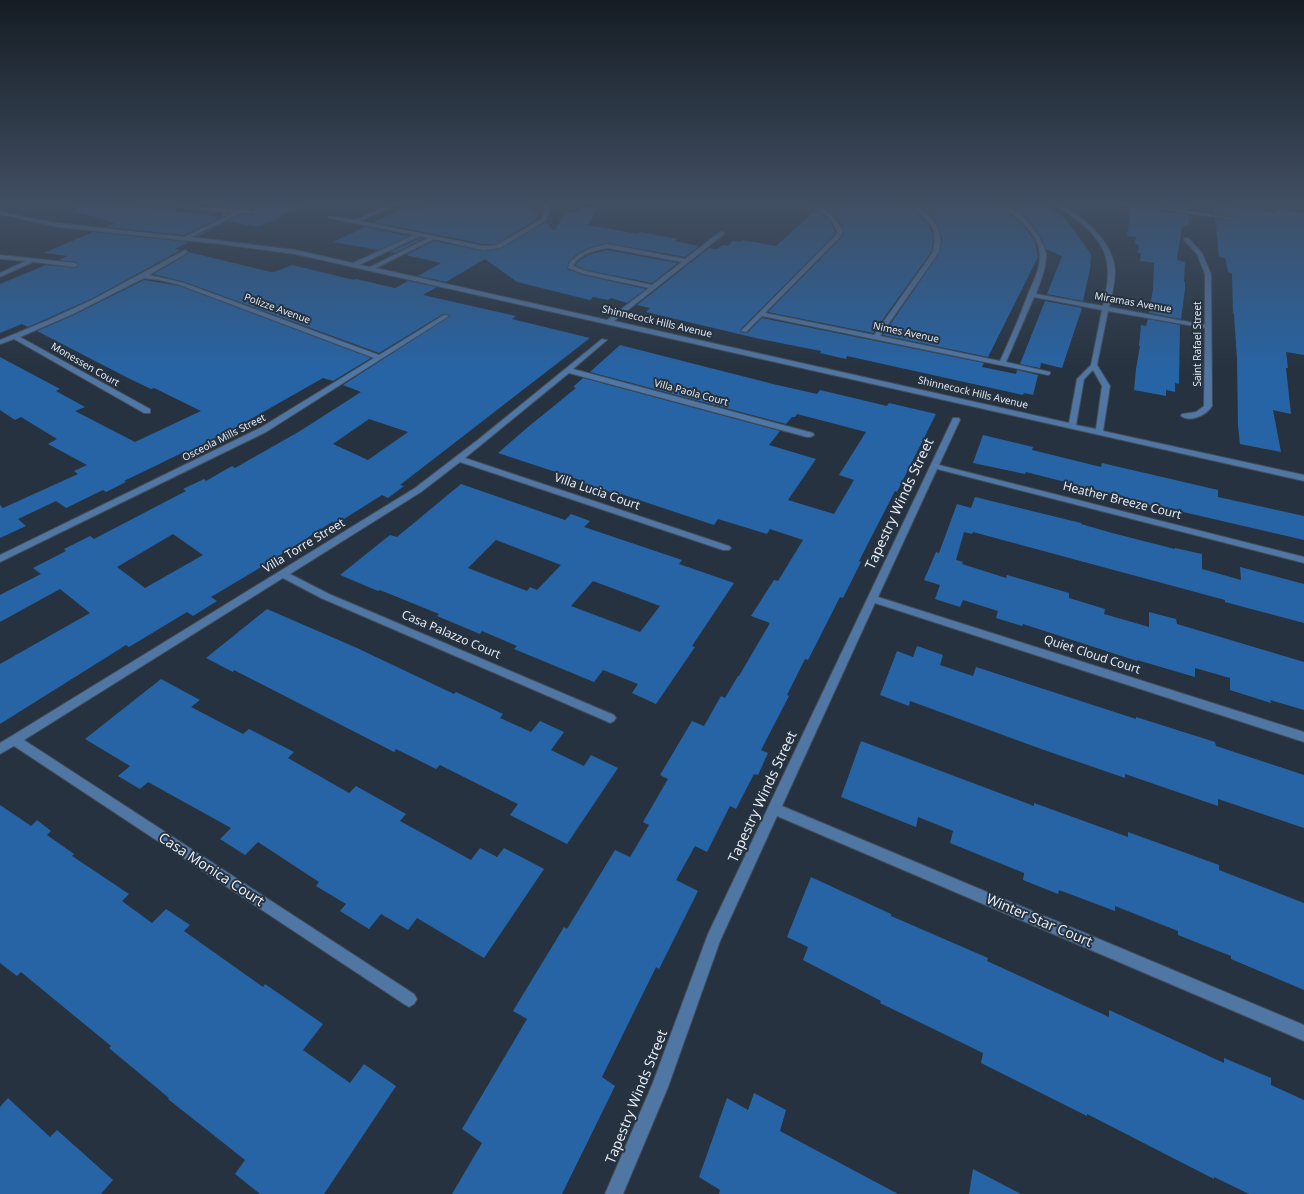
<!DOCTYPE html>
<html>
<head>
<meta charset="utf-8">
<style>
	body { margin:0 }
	canvas { display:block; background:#26323f }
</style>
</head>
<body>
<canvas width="1304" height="1194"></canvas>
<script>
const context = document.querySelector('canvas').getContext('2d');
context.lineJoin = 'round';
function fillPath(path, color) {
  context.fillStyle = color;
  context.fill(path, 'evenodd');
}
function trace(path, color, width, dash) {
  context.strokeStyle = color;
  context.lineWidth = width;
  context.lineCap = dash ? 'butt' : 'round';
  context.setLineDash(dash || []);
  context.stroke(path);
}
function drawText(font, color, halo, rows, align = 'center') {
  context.font = font + ' "Open Sans",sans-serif';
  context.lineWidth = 4;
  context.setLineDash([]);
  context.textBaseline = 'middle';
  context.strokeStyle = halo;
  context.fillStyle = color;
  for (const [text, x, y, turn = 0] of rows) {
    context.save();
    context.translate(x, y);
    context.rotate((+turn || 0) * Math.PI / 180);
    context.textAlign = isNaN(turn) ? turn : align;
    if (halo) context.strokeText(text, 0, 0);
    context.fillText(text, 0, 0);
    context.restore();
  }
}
const building = new Path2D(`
	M76,204H114L222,217V213L229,214L184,235L106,227L115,223L74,211Z
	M223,204H248L240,208L223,207Z
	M259,204H303L304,206L279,215L284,216L257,227L228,221L199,236H196L241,215H259V211L251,210Z
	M429,204H527L540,217L497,244H483L374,222L405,208L417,210Z
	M840,204H907L928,224L933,235L932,251L873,333L768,312L842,237L844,232L842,225L834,215L823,207Z
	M916,204H998L1023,225L1035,241L1038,257L988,357L883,335L940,252L942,238L937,224L930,214Z
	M1007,204H1041L1065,218L1091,254L1090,269L1083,301L1047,294L1062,256L1046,249L1042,238L1030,222L1015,208Z
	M1148,204H1190V210Z
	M1214,204L1276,213L1275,209L1304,213V355L1286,352L1288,368H1286L1291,414L1273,410L1281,452L1240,444L1238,426L1237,359L1234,314L1233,313L1232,273L1228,272L1225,258L1219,257L1215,218L1231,220L1234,218L1233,217L1215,214Z
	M581,206L598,207L588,225L638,234L641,232L677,239L674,241L699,246L685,257L607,243L588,248L577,254L569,261L567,269L583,275L646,289L627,303L611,298L608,300L593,297L590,300L517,282L485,259L446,282L418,276L441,263L406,255L434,241L483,251L500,249L546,222L554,231L566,212H577Z
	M1131,207L1189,215L1188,226L1182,225L1177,260L1185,262L1184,282H1185V289L1181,319L1149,313L1153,289L1154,263L1140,261L1141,253H1138L1139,245L1135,244L1136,237L1127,236Z
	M815,211L829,219L835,231V234L740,330V332L747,333L762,318L984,363L982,367L1016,374L1017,370L1038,375L1033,395L1024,393L1023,395L847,356L846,359L820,353L821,351L760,339L646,312L650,308L637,305L709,248L717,249L723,245L728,246L733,241L741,242L743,240L776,246Z
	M365,227L409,236L379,250L333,242Z
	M93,232L188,242L175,249L181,250L91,299L28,327L22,324L0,333V284L46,265L76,268L79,265L76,262L59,260L68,256L44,253Z
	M420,238H424L395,253L390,252Z
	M607,250L678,263L652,283L586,270L575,265L580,260L588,255Z
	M188,252L271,272H274L292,265L354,280L356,279L395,288L408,281L437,287L423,295L516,316L512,319L590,338L400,485L404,486L388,498L382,495L336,524L332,522L268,563L211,597L217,601L193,616L187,612L129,647L126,645L0,724V664L90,613L60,589L0,622V595L41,574L33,568L66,551L64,549L90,536L94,539L186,491L183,489L204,479L206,481L232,466L235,468L300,431L361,392L343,385L450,316L449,315L443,314L379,353L185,282L153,274L188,254ZM369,419L408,432L368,460L333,444ZM173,534L203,555L145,588L117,567Z
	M144,280L180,286L371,358L333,381L323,378L235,428H237L220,438L217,437L188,452L186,451L124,481L126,482L106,492L103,490L66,508L56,501L18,519L26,526L0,538V505L3,508L78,474L74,471L87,465L48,444L57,439L21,417L15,420L0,410V357L60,389L56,391L85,407L75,411L135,442L201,411L154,388L151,389L128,378L37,331L74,315Z
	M1045,301L1082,308L1062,368L1041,363L1040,368L1020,364Z
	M1148,319L1180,325L1179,384L1175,383V392L1166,390V396L1134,390L1136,369L1140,346H1139L1141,325L1146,326Z
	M620,345L777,385L817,394L820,390L887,406L889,403L936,414L897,492L895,491L859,561L861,562L843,598L840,597L808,660L805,659L787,695L789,696L761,750L768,753L758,775L754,774L736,809L730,806L707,852L695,846L676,880L698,891L659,969L656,967L602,1077L615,1086L562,1194H452L482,1143L462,1129L527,1019L513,1011L564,927L567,929L615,850L630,857L649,825L643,822L668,779L660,775L692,721L704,726L721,696L725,698L738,676H739L770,623L751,616L774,580L778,581L803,540L770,529L767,534L718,519L714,525L621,494L620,495L581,483L583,481L498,453L528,427L576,388L573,387L583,378L780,431L769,445L816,459L788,500L834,514L854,480L839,475L866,432L797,414L795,417H792L786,424L590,372Z
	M983,435L1033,447L1032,450L1101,467L1102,463L1218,490V497L1304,516V540L1153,505V506L1132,501V499L1026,472L1025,474L973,463Z
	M461,484L565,520L571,514L590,521L584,527L682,560L679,564L734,583L692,646L695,647L656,704L632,693L638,684L603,670L594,682L514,649L517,646L482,631L480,634L437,616L439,614L380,590L378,591L340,575L390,535L397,537ZM496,540L561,565L537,590L530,587L527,591L468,568ZM593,581L660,606L640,632L571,606Z
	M975,497L1081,523V524L1112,533L1175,549V548L1202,554V569L1241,580L1240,567L1304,584V623L1225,602V600L973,532L972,534L964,532L956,560L963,562L962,564L1006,578L1007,575L1069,593V598L1105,609L1104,614L1149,627V612L1176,619L1177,624L1304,662V710L1270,700L1271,703L1230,690V678L1195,668V677L1137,660V661L1023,624L1022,626L996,618L998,611L963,600L960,607L935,599L940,585L924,580L936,552L939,553L957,504L971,508Z
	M267,609L357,648L454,694L456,692L503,714L500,718L531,732L540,721L564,732L551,750L584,766L591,755L618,768L567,844L510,815L518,804L440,765L436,769L396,749L394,752L234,670L233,672L206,658Z
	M917,646L943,655L940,665L973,676L976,667L1136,719V717L1215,742L1216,746L1304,775V828L1218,799V806L1125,774V778L1044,750L910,701L909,706L880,695L897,651L913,657Z
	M161,679L200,700L191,707L243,734L249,729L294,752L288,758L349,793L356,786L406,814L400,821L471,860L480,848L497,857L504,848L544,869L484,958L417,918L408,930L381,914L369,929L340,911L346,904L316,886L319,882L258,842L245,855L220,839L231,828L148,782L140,789L118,776L130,766L85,739Z
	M861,741L1034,806V803L1128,837V832L1219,865V870L1304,903V990L1231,959V956L1178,935V931L1115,906V911L1059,890L1058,894L1023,880L1024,873L950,843L953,831L918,817L916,827L841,797Z
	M0,805L31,826L37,820L51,831L47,835L74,854L72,856L129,894L122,901L152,923L166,909L190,925L184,931L263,987L265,984L323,1024L303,1050L350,1083L364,1064L396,1086L324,1194H260L235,1174L245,1160L168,1099L169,1098L109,1048L111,1046L21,972L17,976L0,963Z
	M811,877L891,914V916L988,958L987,961L1109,1017V1010L1224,1063V1058L1271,1078V1085L1304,1100V1194H1249L1214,1177V1179L1087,1114V1116L981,1063L983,1053L880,1003L881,1001L803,960L808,947L787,937Z
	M754,1093L786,1110L780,1131L898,1194H719L720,1190L699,1177L727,1098L748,1110Z
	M8,1098L50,1137L57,1130L113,1180L101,1194H0V1107Z
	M973,1169L1021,1194H969Z`);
const minor = new Path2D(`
	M252,204H258L246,211L258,212V214L241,213L191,237L295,250L353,263L414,235L329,218L327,216L355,220L391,204H397L360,221L483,246L497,245L541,219L545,212L544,204H548L549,212L545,221L500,248L483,250L434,239L376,268L607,320L649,288L584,274L568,268L570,262L578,255L589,249L607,244L685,259L720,232H724V234L614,321L1069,423L1077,379L1091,365L1102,310L1034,297L1006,362L1050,372V374L1048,375L762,316L746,332L741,331L836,235L837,231L830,218L807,204C822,204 837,217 843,231L841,236L765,313L874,335L933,252C939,224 926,220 908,204C922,204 938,222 940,236C941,241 940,247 939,252L880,336L1000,361C1010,339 1020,316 1028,294C1036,276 1045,260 1036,240C1027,223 1012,215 999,204C1017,204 1044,237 1046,254C1047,267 1040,282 1036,294L1103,306C1112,270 1111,248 1081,223C1073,216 1063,211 1056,204C1064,204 1070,211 1077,215C1094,227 1114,248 1115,270C1115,283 1112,295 1109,307L1205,325V274L1197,254L1184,240V238H1188L1202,253L1211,274L1212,406C1207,415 1190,423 1181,416L1182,414L1196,412L1204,406L1205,328L1108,311L1097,365L1110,386L1103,431L1304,475V481L295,254L220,244L57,227L0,214V212L57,223L184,237L234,213L176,207L174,205L240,210ZM420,236L428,238L370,267L359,265ZM607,248L682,262L652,285L586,271L573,266C578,255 596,250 607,248ZM1093,370L1102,386L1096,429L1076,425L1084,379Z
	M1122,204H1136L1233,218L1231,219Z
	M185,250L187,251V253L149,275L184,283L379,355L444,315L449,316L266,432L0,562V555L260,428L374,358L180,285L160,280L144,278L73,314L20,337L150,409V413H144L14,339L0,344V340L46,321L92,300Z
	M0,255L75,263L78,265L75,267L33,262L0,277V273L26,261L0,259Z
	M602,339L607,340L573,369L813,433L814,435L810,437H807L569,373L465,458L729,546L731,548L729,550H723L460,462L421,492L290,574L329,594L614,715L616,718L614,721L610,723L606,721L321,598L283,578L24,740L414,994L417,999L414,1004L409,1007L404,1004L14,746L0,754V743L10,737L415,488L479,439Z
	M953,418H959L960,420L939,465L1304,557V563L937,469L878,597L1304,732V742L875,603L782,806L1304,1025V1041L777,816L720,941L668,1087L623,1194H605L652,1085L708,934Z`);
const farStreetnames = [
	["Miramas Avenue",1133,303,10],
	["Polizze Avenue",277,309,20],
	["Shinnecock Hills Avenue",657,322,13],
	["Nimes Avenue",906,333,12],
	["Saint Rafael Street",1198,344,-90],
	["Monessen Court",85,365,30],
	["Villa Paola Court",691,393,15],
	["Shinnecock Hills Avenue",973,393,13],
	["Osceola Mills Street",224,438,-27]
];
const streetNames = [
	["Villa Lucia Court",597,492,19],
	["Heather Breeze Court",1122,501,14],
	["Villa Torre Street",304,546,-31],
	["Casa Palazzo Court",451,635,23],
	["Quiet Cloud Court",1092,655,18]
];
const nearStreetnames = [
	["Tapestry Winds Street",900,504,-65],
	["Tapestry Winds Street",763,797,-65],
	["Casa Monica Court",211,870,33],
	["Winter Star Court",1039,921,23],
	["Tapestry Winds Street",637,1097,-68]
];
fillPath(building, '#2764a5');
trace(minor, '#424d5a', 2);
fillPath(minor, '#5076a3');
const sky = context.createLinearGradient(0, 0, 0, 371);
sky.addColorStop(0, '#151c23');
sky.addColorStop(0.55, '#414f63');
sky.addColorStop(1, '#414f6300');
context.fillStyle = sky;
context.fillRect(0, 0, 1304, 371);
drawText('10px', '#ecf3fd', '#26323f', farStreetnames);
drawText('12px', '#ecf3fd', '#26323f', streetNames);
drawText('14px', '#ecf3fd', '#26323f', nearStreetnames);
</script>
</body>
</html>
